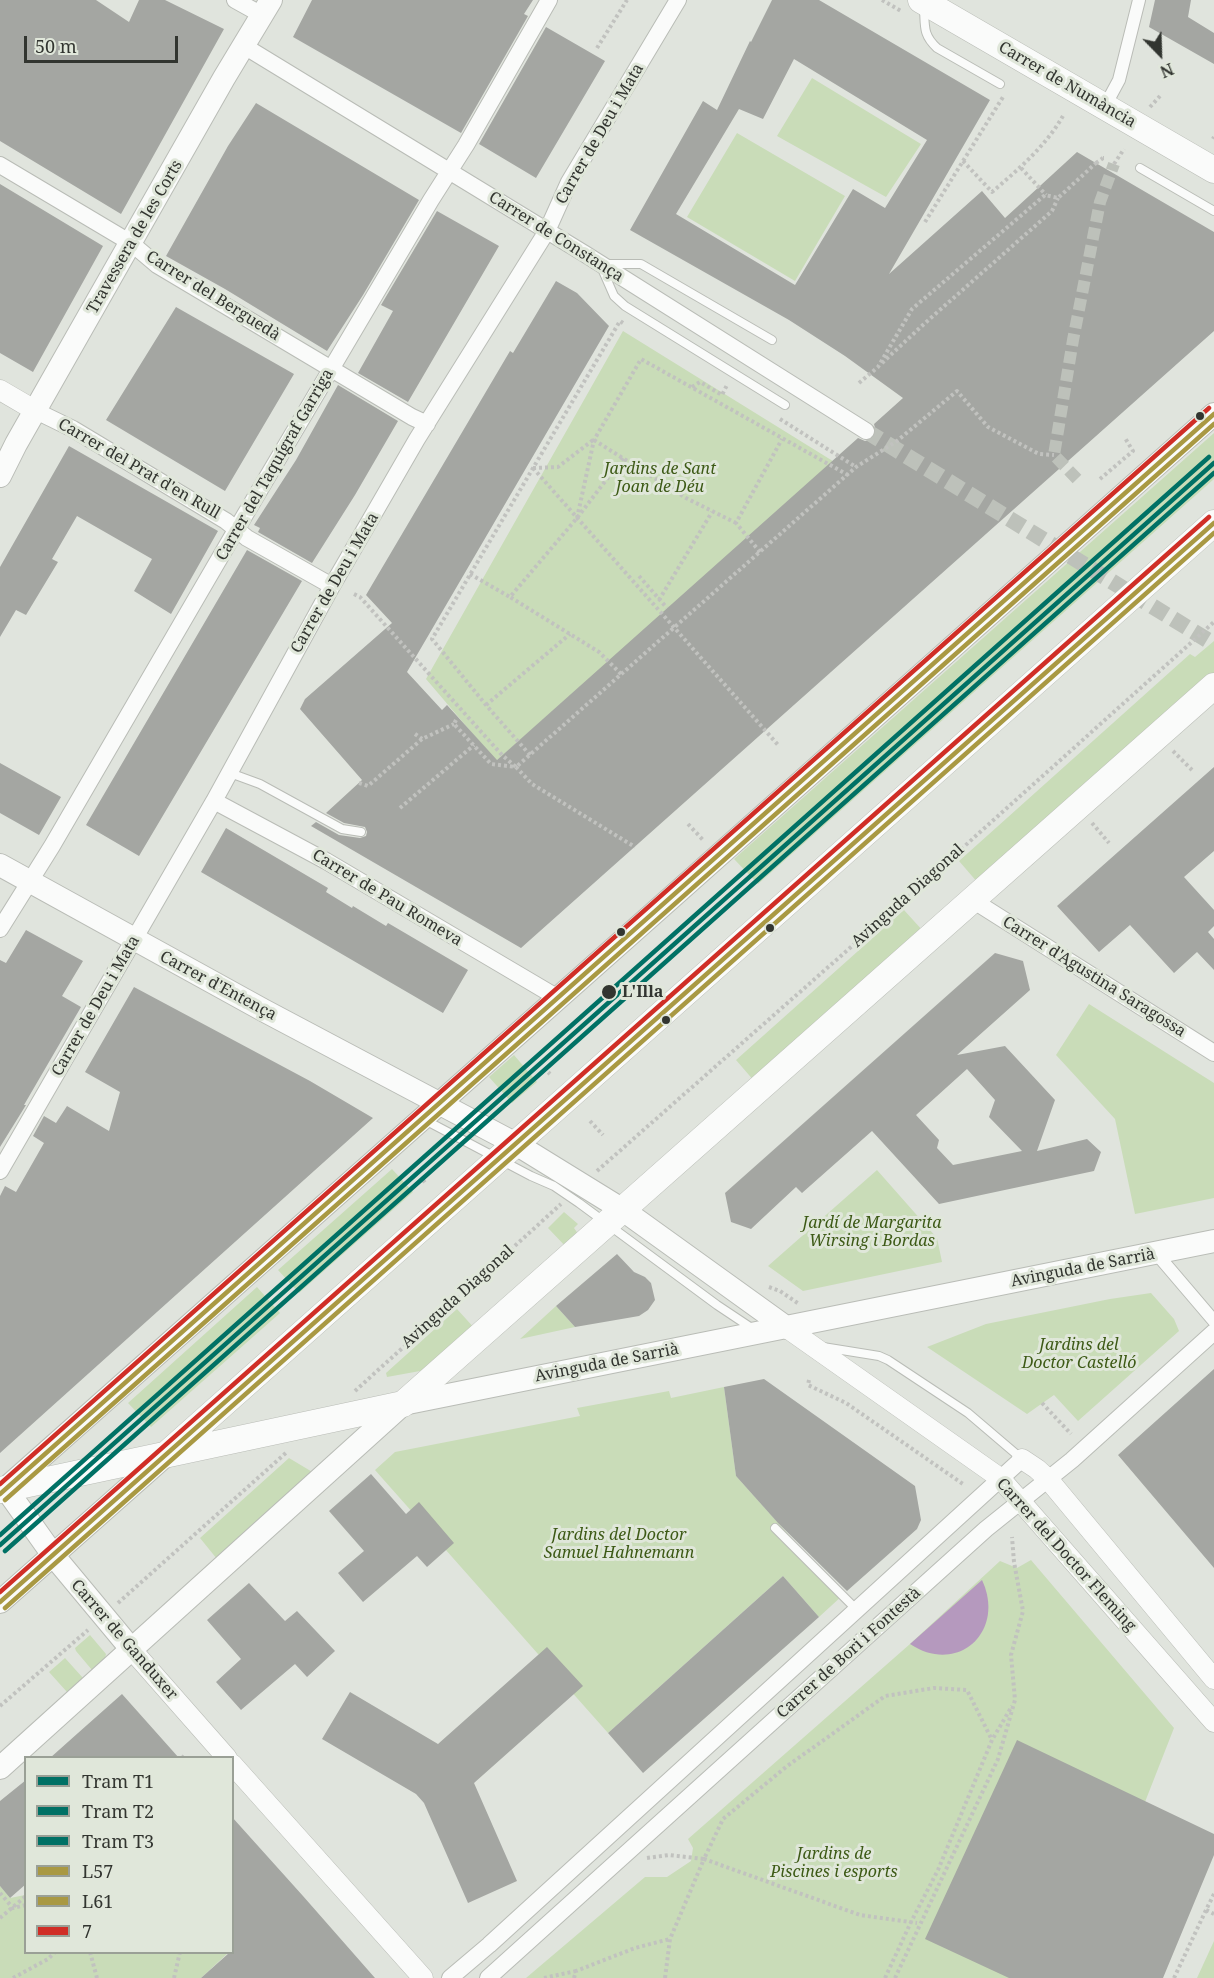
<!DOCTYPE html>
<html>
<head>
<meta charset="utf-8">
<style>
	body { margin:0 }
	#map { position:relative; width:1214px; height:1978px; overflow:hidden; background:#e0e4dd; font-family:"Noto Serif",serif }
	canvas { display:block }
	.legend { position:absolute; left:24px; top:1756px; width:210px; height:198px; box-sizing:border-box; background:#e0e7da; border:2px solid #9aa096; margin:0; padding:8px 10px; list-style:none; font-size:18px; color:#323530 }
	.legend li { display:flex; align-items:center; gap:12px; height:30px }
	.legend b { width:30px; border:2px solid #9aa096 }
	.north { position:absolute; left:1130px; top:24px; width:60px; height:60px; -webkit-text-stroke:4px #e0e7da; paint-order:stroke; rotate:157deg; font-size:16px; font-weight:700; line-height:24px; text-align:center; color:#323530 }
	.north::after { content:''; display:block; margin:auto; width:21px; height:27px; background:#323530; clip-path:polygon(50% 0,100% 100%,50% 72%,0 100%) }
	.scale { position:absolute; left:24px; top:36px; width:154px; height:27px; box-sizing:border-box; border:3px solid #323530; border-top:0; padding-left:8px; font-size:18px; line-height:21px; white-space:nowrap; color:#323530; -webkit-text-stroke:4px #e0e7da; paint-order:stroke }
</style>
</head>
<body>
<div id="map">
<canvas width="1214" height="1978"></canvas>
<ul class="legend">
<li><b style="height:8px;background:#007165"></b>Tram T1</li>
<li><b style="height:8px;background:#007165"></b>Tram T2</li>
<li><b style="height:8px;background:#007165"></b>Tram T3</li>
<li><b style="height:8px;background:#a99943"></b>L57</li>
<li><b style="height:8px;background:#a99943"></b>L61</li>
<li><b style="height:8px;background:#d02e26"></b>7</li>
</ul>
<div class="north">N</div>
<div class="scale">50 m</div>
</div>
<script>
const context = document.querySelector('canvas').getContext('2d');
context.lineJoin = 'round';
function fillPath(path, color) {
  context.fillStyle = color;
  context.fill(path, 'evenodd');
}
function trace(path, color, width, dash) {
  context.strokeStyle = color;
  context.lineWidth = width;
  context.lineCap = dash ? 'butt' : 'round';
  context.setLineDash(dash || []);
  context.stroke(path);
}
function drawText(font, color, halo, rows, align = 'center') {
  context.font = font + ' "Noto Serif",serif';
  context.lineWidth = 6;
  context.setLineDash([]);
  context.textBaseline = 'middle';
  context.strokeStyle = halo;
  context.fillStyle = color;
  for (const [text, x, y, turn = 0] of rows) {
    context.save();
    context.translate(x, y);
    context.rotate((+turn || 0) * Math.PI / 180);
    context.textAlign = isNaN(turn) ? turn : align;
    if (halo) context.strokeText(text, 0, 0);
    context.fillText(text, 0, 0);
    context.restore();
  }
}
const green = new Path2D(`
	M812,78L921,144L886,197L777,136Z
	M737,133L845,196L795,281L687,217Z
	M623,331L836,463L496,761L426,679Z
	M1214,433V479L758,884L734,859Z
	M1214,641V673L978,883L959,861L1190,654L1195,657Z
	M904,910L923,931L755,1082L736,1060Z
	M1089,1004L1214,1083V1198L1135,1214L1115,1119L1056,1055Z
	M514,1055L537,1082L512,1103L489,1077Z
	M392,1169L413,1192L299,1293L278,1270Z
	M877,1170L937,1238L942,1262L803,1291L768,1266Z
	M564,1212L578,1224L574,1228L581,1238L568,1249L548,1228Z
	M257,1287L280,1313L151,1427L128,1403Z
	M1151,1293L1174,1319L1179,1331L1078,1421L1054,1395L1027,1414L927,1347L986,1324L1110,1299Z
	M556,1306L575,1327L520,1339Z
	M457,1309L476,1330L431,1369L387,1377L386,1373Z
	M724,1387L736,1476L843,1595L819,1617L783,1576L608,1733L375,1470L395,1452L580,1416L577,1408L669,1391L671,1398Z
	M289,1458L314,1473L217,1559L200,1538Z
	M1031,1560L1174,1728L1145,1802L1064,1978H526L645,1877H667L691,1861L693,1848L688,1839L910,1644L1000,1561L1017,1568Z
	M90,1635L106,1654L105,1658L92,1670L76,1651L75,1648Z
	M65,1658L83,1678L67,1692L49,1672Z
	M0,1886L10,1898L25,1895L26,1952L228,1953L201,1978H0Z
	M1214,1941V1978H1197Z`);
const water = new Path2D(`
	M982,1580C1006,1631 958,1676 910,1644Z`);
const building = new Path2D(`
	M0,0H96L129,22L139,0H165L224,29L121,214L0,141Z
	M312,0H533L524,14L528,16L461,133L293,37Z
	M772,0H819L990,100L889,274L982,191L1005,218L1077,152L1214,232V331L521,948L311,826L316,822L339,835L360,838L366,836L367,832L365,827L344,823L326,813L362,780L300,709L305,699L392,623L366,595L510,351L513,353L556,281L577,293L609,326L407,672L442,710L447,705L497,760L858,438L865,441L871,440L876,432L874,424L903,398L845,356L789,320L630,230L703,101L717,110L750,41L751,42ZM794,59L927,140L885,208L853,189L795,285L676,214L739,109L763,119Z
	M1155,0H1191L1188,17L1214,33V64L1149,27Z
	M546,27L605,61L536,178L479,144Z
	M256,103L419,200L363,295L327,351L225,289L166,256L228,146Z
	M0,184L103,246L33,372L0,353Z
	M437,211L499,246L408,402L358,373L393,311L381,305Z
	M176,307L294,374L225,491L106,420Z
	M338,385L398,421L355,495L312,563L258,532L260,528L254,525L296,460Z
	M69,446L218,531L171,614L134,591L152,559L77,516L52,559L58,562L26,615L16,610L0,637V567Z
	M247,550L302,581L139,856L86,825Z
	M0,763L61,797L39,835L0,813Z
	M1214,767V851L1184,877L1214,910V926L1208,932L1214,939V970L1197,952L1174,973L1130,925L1099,952L1057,906Z
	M226,828L328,888L326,892L352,908L353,906L386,926L388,923L468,970L443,1013L201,872Z
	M26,930L83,961L62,996L81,1007L24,1105H26L0,1147V960L6,963Z
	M995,953L1023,961L1030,990L957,1055L1005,1046L1055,1100L1037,1151L1087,1139L1101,1152L1094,1171L939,1204L872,1131L802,1193L796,1187L751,1229L731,1222L725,1193ZM967,1069L995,1100L989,1117L1022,1151L953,1165L937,1148L939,1140L916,1115Z
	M134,987L310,1081L373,1118L0,1453V1196L5,1186L16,1192L44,1143L33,1136L44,1116L56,1123L67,1106L109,1131L120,1092L85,1072Z
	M617,1254L634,1272L645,1277L651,1283L655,1300L648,1310L639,1316L575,1327L556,1306Z
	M1214,1369V1568L1118,1455Z
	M764,1379L915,1486L921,1520L917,1529L847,1591L778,1523L736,1476L724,1387Z
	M371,1474L406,1514L419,1502L454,1543L427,1567L417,1556L363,1602L338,1573L364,1551L329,1511Z
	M783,1576L819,1617L643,1773L608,1733Z
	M249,1583L285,1621L297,1611L335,1651L307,1677L295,1664L241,1710L216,1682L241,1659L207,1620Z
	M547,1647L583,1686L474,1783L517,1881L468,1903L424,1803L416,1794L322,1739L350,1692L438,1744Z
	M122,1694L179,1758H50L78,1733Z
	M1017,1740L1214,1834V1855L1163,1978H1009L925,1939Z
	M26,1780V1884L10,1898L0,1886V1801Z
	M232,1817L303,1896L375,1978H201L229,1953H232Z`);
const pedestrianTunnel = new Path2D(`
	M1077,479L1054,455L1073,340L1100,202L1114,164`);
const minorTunnel = new Path2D(`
	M866,431L1214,644`);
const path = new Path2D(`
	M882,0L901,11
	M597,48L627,0
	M1150,107L1160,96
	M1213,139L1214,137
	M1103,158H1104
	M963,161L992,192C1019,169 1047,145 1064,114
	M1114,164L1124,149
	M1021,168L1046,195
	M925,222L1003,97
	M882,363L924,324L1052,211L1058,198
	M859,383L878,367L912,309L1045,195L1058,198L1096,163
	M692,387L700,382L722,395L727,385
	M780,419L856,467
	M594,440L686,498L736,523
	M533,468L779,746
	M533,468L558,467L593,440
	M1100,479L1133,451L1125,438
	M577,518L594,440L641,359L848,475
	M760,552L736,523L782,439
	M470,574L510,597
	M639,576L667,608
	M354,594L360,597L502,755L516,767L856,467L897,441L957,391L988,427L1039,454L1054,455
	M659,600L712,512
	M621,674L599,652L510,597L577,518L623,458
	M486,705L570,634
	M456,720L454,724L491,764L516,767L532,784L635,847
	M415,734L422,739
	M1173,751L1192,770
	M530,755L486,705L432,639L620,321L623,323
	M359,783L368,786L422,739L454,724
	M400,808L474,745
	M1092,823L1109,843
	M688,824L704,841
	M544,1068L550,1074
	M590,1121L603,1135
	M597,1171L919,887L1214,622
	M423,1180L426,1184
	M769,1287L780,1291L799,1304
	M809,1380L808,1385L846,1403L963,1484
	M355,1391L561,1204
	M1042,1403L1071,1434
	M118,1603L287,1452
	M0,1706L88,1630
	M182,1758L186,1754
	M647,1858L669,1855L704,1859L723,1819L786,1767L885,1696L934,1688L967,1690L992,1740
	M0,1893L13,1908L26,1905
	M1214,1894L1206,1910L1214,1914
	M0,1918L26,1896
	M90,1952L97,1978
	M13,1978L48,1959L55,1952
	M174,1978L180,1952
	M544,1978L576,1971
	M574,1978L576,1971L635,1948L670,1939
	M665,1978L670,1939L704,1859L860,1915L917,1923
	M885,1978L911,1922L938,1870L992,1740L1012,1706
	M895,1978L998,1759L1015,1700L1011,1655L1023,1611L1014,1562L1012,1537
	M1174,1978L1206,1910`);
const service = new Path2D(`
	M924,8C925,27 923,35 937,48L1000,84
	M1140,168L1214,211
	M772,340L641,264H600L614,296L625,306L785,405
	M230,773L260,784L342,829L361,832
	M423,1119L531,1176L554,1186L579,1203L717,1305L753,1329
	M823,1347L879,1356L888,1360L968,1413L1022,1459
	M775,1528L857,1610`);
const pedestrian = new Path2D(`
	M1105,106L1119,80L1139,0
	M1156,1253L1214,1321`);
const minor = new Path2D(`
	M235,0L262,15
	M244,46L585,254L866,431
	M0,165L131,243L157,265L412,417L427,424
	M36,411L73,429L226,521L247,538L332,586
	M214,801L326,861L558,998
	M974,901L1214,1053
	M0,929L52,846L236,530L431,200L466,145L549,0
	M0,1171L214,801L332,586L417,439L547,231L569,182L678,0
	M450,1978L489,1945L1022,1459
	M488,1978L986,1529L1072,1460L1214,1332`);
const tertiary = new Path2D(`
	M0,390L36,411
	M787,1328L1000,1478L1214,1722
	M1022,1459L1037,1469L1048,1479L1214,1679
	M132,1650L227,1758
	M232,1764L423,1978`);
const secondary = new Path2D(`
	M0,476L16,444L224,78L271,0
	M0,865L263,1010L516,1144L623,1210L787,1328
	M6,1489L53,1555L132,1650
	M3,1491C406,1131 812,775 1214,414
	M0,1602L167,1454
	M0,1768L403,1404L1214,1241`);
const primary = new Path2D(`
	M921,0L1214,170
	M169,1452L1214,523
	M0,1490L403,1404L1214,686`);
const pathBridge = new Path2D(`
	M1096,163L1103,158`);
const bus1 = new Path2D(`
	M0,1494L1214,414
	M0,1602L1214,523`);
const bus2 = new Path2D(`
	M5,1500L1214,424
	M5,1608L1214,533`);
const bus3 = new Path2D(`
	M0,1484L1209,408
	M0,1592L1209,517`);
const tram1 = new Path2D(`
	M0,1545L1214,463`);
const tram2 = new Path2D(`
	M5,1551L1214,473`);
const tram3 = new Path2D(`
	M0,1535L1209,457`);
const markers = [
	[1200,416,5,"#323530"],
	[770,928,5,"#323530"],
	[621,932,5,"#323530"],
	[609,992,8,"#323530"],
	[666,1020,5,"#323530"]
];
const streetNames = [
	["Carrer de Numància",1067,85,30],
	["Carrer de Deu i Mata",600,134,-60],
	["Travessera de les Corts",135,237,-60],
	["Carrer de Constança",556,237,32],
	["Carrer del Berguedà",213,296,32],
	["Carrer del Taquígraf Garriga",275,465,-60],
	["Carrer del Prat d'en Rull",139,469,30],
	["Carrer de Deu i Mata",335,583,-60],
	["Avinguda Diagonal",908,896,-42],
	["Carrer de Pau Romeva",387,898,31],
	["Carrer d'Agustina Saragossa",1094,977,32],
	["Carrer d'Entença",218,986,28],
	["Carrer de Deu i Mata",96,1006,-60],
	["Avinguda de Sarrià",1083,1268,-11],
	["Avinguda Diagonal",458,1297,-42],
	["Avinguda de Sarrià",607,1363,-11],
	["Carrer del Doctor Fleming",1066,1555,48],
	["Carrer de Ganduxer",124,1640,49],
	["Carrer de Bori i Fontestà",849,1653,-42]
];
const parkNames = [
	["Jardins de Sant",660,469],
	["Joan de Déu",660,487],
	["Jardí de Margarita",872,1223],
	["Wirsing i Bordas",872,1241],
	["Jardins del",1079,1345],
	["Doctor Castelló",1079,1363],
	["Jardins del Doctor",619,1535],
	["Samuel Hahnemann",619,1553],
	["Jardins de",834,1854],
	["Piscines i esports",834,1872]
];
const stopNames = [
	["L'Illa",622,992]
];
fillPath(green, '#c9dcb8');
fillPath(water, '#b599be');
fillPath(building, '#a4a6a2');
trace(pedestrianTunnel, '#bdc1ba', 12, [12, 6]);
trace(minorTunnel, '#bdc1ba', 16, [16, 8]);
trace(service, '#b9bcb6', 10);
trace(pedestrian, '#b9bcb6', 14);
trace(minor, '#b9bcb6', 18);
trace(tertiary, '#b9bcb6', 21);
trace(secondary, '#b9bcb6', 24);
trace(primary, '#b9bcb6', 27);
trace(path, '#c1c2bf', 4, [3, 3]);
trace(service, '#fafbfa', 8);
trace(pedestrian, '#fafbfa', 12);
trace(minor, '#fafbfa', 16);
trace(tertiary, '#fafbfa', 20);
trace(secondary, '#fafbfa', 22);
trace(primary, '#fafbfa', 26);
trace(pathBridge, '#c1c2bf', 4, [3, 3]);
trace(bus1, '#a99943', 4.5);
trace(bus2, '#a99943', 4.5);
trace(bus3, '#d02e26', 4.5);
trace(tram1, '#007165', 4.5);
trace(tram2, '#007165', 4.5);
trace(tram3, '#007165', 4.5);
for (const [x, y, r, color] of markers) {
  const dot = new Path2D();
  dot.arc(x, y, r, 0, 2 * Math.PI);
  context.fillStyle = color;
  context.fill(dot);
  trace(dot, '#e0e7da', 2);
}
drawText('16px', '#323530', '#e0e7da', streetNames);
drawText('italic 16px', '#3d5a16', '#e0e7da', parkNames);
drawText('bold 16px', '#323530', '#e0e7da', stopNames, 'left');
</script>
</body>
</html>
